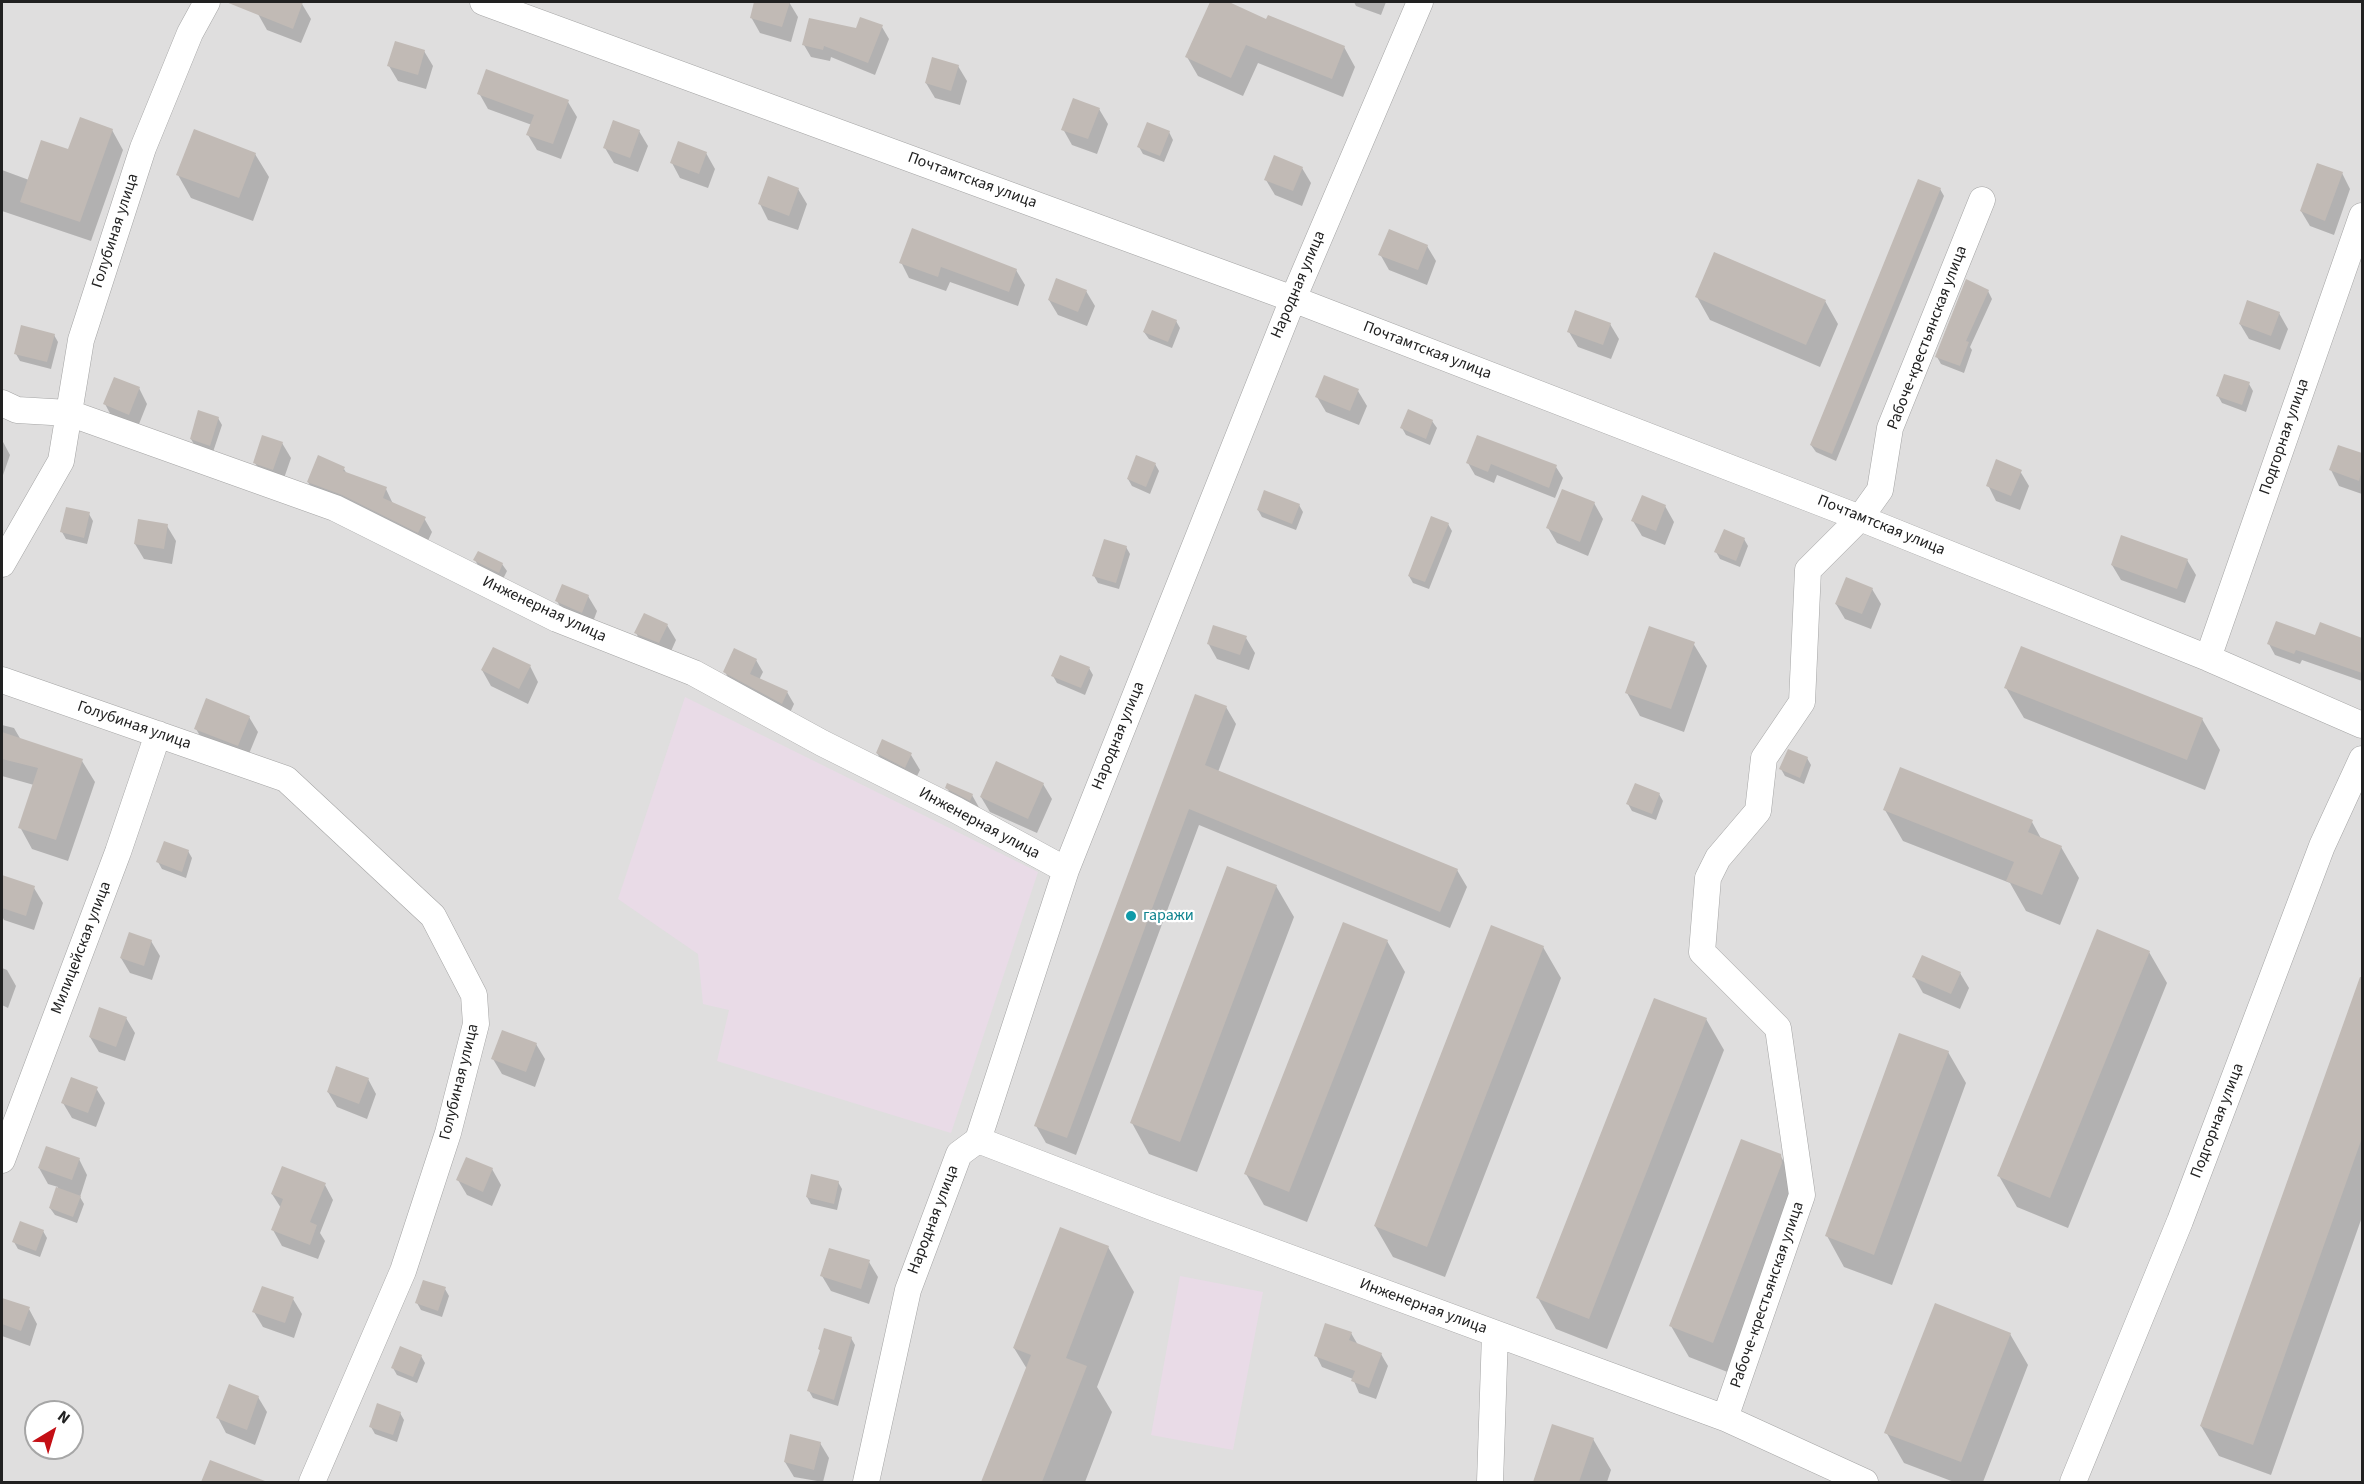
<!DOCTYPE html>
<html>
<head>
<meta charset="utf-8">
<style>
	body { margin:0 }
	#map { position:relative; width:2364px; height:1484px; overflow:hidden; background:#f1eee9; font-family:"Source Sans 3",sans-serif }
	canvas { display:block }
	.frame { position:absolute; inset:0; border:3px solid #212121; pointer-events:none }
	.north { position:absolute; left:24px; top:1400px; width:60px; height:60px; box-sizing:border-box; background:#fff; border:2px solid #a6a6a6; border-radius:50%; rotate:38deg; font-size:16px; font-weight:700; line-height:24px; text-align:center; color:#212121 }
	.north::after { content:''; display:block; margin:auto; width:21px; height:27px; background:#c40f15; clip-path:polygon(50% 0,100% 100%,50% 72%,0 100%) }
</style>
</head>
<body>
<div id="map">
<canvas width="2364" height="1484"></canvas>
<div class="frame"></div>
<div class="north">N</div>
</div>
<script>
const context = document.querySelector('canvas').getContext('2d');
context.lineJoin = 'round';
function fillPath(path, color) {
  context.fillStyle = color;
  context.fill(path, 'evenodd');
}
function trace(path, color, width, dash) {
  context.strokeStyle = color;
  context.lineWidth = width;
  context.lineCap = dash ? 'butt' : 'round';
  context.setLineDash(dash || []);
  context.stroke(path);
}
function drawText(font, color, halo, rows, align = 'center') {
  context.font = font + ' "Source Sans 3",sans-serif';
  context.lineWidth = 4.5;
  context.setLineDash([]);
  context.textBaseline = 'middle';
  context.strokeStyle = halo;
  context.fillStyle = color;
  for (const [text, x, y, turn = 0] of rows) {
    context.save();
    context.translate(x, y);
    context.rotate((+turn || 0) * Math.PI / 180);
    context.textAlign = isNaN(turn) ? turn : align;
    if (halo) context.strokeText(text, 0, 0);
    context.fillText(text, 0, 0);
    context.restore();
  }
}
const residential = new Path2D(`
	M2,2H2362V1482H2ZM36,1412H72V1448H36Z`);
const industrial = new Path2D(`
	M685,697L1038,872L951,1133L717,1061L729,1010L703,1004L698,954L618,899Z
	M1180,1276L1263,1292L1233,1450L1151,1435Z`);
const shadow = new Path2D(`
	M263,2H296L302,4L311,19L301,43L267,30L258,14Z
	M756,2H789L798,17L791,42L760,33L751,17Z
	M1212,2H1226L1267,21L1344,47L1355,67L1343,97L1258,63L1243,96L1198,76L1187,57Z
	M1354,2H1386L1381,15L1356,6Z
	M882,27L889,39L875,75L831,57L830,61L811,57L804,45L856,30Z
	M424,51L433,66L426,89L398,81L389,66Z
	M958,66L967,81L960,105L935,98L926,83Z
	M479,93L568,102L577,117L561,159L537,150L528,135L532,125L488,109Z
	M1099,109L1108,124L1097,154L1072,145L1063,129Z
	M112,130L123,150L91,241L2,211V170L29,180L69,151Z
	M639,131L648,146L638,172L614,163L605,148Z
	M1169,132L1173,140L1164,162L1143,154L1139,147Z
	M706,153L715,169L708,188L680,178L672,163Z
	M255,154L269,177L253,221L191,198L178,175Z
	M1302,168L1311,183L1302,206L1275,195L1266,180Z
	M2342,173L2350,189L2334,235L2310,226L2301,211Z
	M798,189L807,204L798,230L768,220L760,204Z
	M1940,189L1944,196L1836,461L1816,452L1811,445Z
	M1427,246L1436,261L1427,285L1389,270L1380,254Z
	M901,262L1016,270L1025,285L1018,306L950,282L946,291L909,278Z
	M1086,291L1095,306L1087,326L1058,315L1049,300Z
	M1988,291L1992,299L1970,347L1972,350L1964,373L1941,364L1937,357Z
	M1697,297L1825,301L1838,324L1820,367L1710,320Z
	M2279,313L2288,329L2280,350L2249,339L2240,324Z
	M1176,321L1180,328L1172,348L1149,339L1144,332Z
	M1610,324L1619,339L1611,359L1578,347L1569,332Z
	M54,335L58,342L51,369L20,361L16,354Z
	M2249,384L2253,391L2246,412L2222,403L2218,396Z
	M139,388L147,404L137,429L113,419L105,404Z
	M1358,391L1367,406L1359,425L1326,412L1317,397Z
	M218,418L222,425L213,452L195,446L191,439Z
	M1432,421L1437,428L1430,445L1406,435L1402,428Z
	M1478,437L1556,467L1563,478L1555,498L1497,475L1494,483L1475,475L1468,463Z
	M2,440L10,455L2,478Z
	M282,443L291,458L282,484L264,478L255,463Z
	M2339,447L2362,455V494L2339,486L2331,470Z
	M1155,464L1159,471L1150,494L1132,486L1128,479Z
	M344,469L347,474L386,489L393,504L424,518L432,532L426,545L316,495L308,482Z
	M2020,471L2029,486L2020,510L1996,501L1988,485Z
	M1594,503L1603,519L1588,556L1557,543L1548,528Z
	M1299,505L1303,512L1296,530L1262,517L1258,510Z
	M1665,506L1674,522L1665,545L1642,536L1633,521Z
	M89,514L93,521L87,544L66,539L62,532Z
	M1448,524L1452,531L1429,589L1413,583L1409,576Z
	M167,526L176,541L172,564L144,559L135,544Z
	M1744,539L1748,546L1740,567L1720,559L1716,552Z
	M1126,547L1130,554L1119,589L1098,583L1094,576Z
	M475,560L502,564L507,571L503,579L479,567Z
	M2187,560L2196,575L2185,603L2121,580L2112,565Z
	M1872,589L1881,604L1871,629L1845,619L1836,604Z
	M588,596L597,611L591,627L566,617L557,601Z
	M667,625L676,640L668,658L645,649L636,633Z
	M1246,638L1255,653L1249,670L1217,659L1208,643Z
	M1693,643L1707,666L1684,732L1640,716L1627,693Z
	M2269,644L2354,651L2362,654V681L2302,660L2300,664L2275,655Z
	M756,660L763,672L759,680L787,692L794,704L789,715L732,684L725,672Z
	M530,666L538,682L528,704L491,686L482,670Z
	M1089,668L1093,675L1085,695L1057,683L1053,676Z
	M2006,688L2202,719L2220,750L2205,790L2024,718Z
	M1226,707L1236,724L1218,772L1457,870L1467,887L1450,928L1199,825L1076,1155L1046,1143L1036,1126Z
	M249,717L258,732L246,761L205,744L196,729Z
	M2,725L14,728L21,740L82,761L95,782L68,861L32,849L20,827L34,785L2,776Z
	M877,753L911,755L920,770L914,782L886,768Z
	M1807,758L1811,765L1804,784L1785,776L1781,769Z
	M1043,784L1052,799L1037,833L990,812L981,797Z
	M947,788L972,795L981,811L980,814L975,805L956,803Z
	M1659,794L1663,801L1656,820L1632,811L1628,804Z
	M1885,810L2032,822L2042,840L2061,847L2079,878L2060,925L2026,911L2010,883L1903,841Z
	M188,851L192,858L186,878L162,869L158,862Z
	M5,878L34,888L43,903L34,930L4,920L2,916V887Z
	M1276,886L1294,917L1197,1172L1149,1154L1132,1123Z
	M151,941L160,956L152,980L130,973L121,958Z
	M1387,941L1405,972L1307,1222L1264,1205L1246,1174Z
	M1543,947L1561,978L1445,1277L1393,1257L1375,1226Z
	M2149,952L2167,983L2068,1228L2017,1207L1999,1176Z
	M2,968L7,970L16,986L8,1008L2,1005Z
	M1960,973L1969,988L1960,1009L1923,993L1914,977Z
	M2354,997L2362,1000V1217L2271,1475L2219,1456L2201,1426Z
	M126,1018L135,1033L125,1061L99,1052L90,1037Z
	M1706,1019L1724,1050L1607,1349L1556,1329L1538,1298Z
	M536,1044L545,1059L535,1087L502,1074L493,1059Z
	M1948,1052L1966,1083L1892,1285L1844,1267L1827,1236Z
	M368,1079L376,1094L367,1119L337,1107L328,1092Z
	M96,1088L105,1103L96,1127L72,1118L63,1103Z
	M1780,1155L1798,1186L1730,1373L1689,1357L1671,1326Z
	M79,1159L87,1175L80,1197L84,1204L77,1223L55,1215L50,1208L58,1187L48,1184L39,1168Z
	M492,1169L501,1185L492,1206L467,1195L458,1180Z
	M838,1182L842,1189L837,1210L811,1204L807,1197Z
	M325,1185L333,1200L320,1233L325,1241L318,1259L282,1246L273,1230L281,1208L272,1194Z
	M43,1231L47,1238L40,1257L18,1249L14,1242Z
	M1108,1247L1134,1292L1097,1387L1112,1412L1085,1482H983L1027,1369L1014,1348Z
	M869,1262L878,1277L869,1304L831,1291L822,1276Z
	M445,1289L449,1296L442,1317L421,1310L417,1303Z
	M2,1299L29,1309L37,1324L30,1346L2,1336Z
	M293,1299L302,1314L294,1338L263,1327L254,1312Z
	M1351,1333L1358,1345L1381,1354L1388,1366L1376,1399L1359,1393L1353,1379L1322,1367L1316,1355Z
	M2010,1334L2028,1365L1983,1482H1954L1904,1463L1886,1432Z
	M851,1338L855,1345L838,1406L813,1398L809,1391L821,1352L819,1349Z
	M421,1356L425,1363L417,1383L397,1375L393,1368Z
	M258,1397L267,1412L255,1445L226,1433L218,1418Z
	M400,1413L404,1420L397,1442L375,1434L371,1427Z
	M1553,1425L1593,1439L1611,1470L1607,1482H1534Z
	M820,1443L829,1458L823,1482L794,1477L785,1462Z
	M211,1462L235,1471L241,1482H203Z`);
const building = new Path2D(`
	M226,2H303L293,29Z
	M754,2H790L782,27L750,18Z
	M1210,2H1229L1266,19L1268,15L1345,46L1332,79L1246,45L1231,78L1185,57Z
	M860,17L883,25L868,63L824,46L823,50L802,45L809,18L856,28Z
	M395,41L425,50L418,75L387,66Z
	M932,57L959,65L951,91L925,83Z
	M486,69L569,100L553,144L526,135L534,115L477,94Z
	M1073,98L1100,108L1088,139L1061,130Z
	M80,117L113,129L80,222L20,202L41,140L68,149Z
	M613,120L640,130L630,158L603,148Z
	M1147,122L1170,131L1160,156L1137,147Z
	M194,129L256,153L239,198L176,175Z
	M678,141L707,152L699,174L670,163Z
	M1274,155L1303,167L1293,191L1264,180Z
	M2317,163L2343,172L2325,221L2300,211Z
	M768,176L799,188L789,216L758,204Z
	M1918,179L1941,188L1832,454L1810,445Z
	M912,228L1017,269L1009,292L941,267L938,277L899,263Z
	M1389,229L1428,245L1418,270L1378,255Z
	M1714,252L1826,300L1806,345L1695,297Z
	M1056,278L1087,290L1078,312L1048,300Z
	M1966,279L1989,290L1966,341L1969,342L1960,366L1935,357Z
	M2247,300L2280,312L2271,336L2239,324Z
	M1152,310L1177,320L1168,342L1143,332Z
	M1575,310L1611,323L1603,345L1567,332Z
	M21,325L55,334L47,362L14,354Z
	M2224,374L2250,382L2242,405L2216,396Z
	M1324,375L1359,389L1350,411L1315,397Z
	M114,377L140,387L129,415L103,404Z
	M1408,409L1433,420L1426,439L1400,428Z
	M198,410L219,417L210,446L190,439Z
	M262,435L283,442L273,470L253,463Z
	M1477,435L1557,465L1549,488L1491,464L1488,472L1466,463Z
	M2338,445L2362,453V470L2359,481L2329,470Z
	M318,455L345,467L343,471L387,487L383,498L426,517L418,533L342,495L307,482Z
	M1136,455L1156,463L1146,487L1127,479Z
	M1996,459L2022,470L2011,496L1986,486Z
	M1562,489L1595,502L1580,542L1546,528Z
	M1264,490L1300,504L1292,524L1257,510Z
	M1642,495L1666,505L1656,531L1631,521Z
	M66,507L90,512L84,538L60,532Z
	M1431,516L1449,523L1425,582L1408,576Z
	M138,519L168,524L164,549L134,544Z
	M1724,529L1745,538L1736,561L1714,552Z
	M2121,535L2188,559L2177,589L2111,565Z
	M1104,539L1127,546L1116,583L1092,576Z
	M478,551L503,563L499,573L473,560Z
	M1846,577L1873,588L1862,614L1835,604Z
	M562,584L589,595L582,613L555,601Z
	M644,613L668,624L659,643L634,633Z
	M2276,621L2315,635L2320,622L2362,638V673L2296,650L2294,654L2267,644Z
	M1213,625L1247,636L1240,655L1207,644Z
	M1649,626L1695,642L1671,709L1625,693Z
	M2021,646L2203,718L2187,760L2004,688Z
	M493,647L531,665L519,689L481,670Z
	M734,648L757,659L750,674L788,691L782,704L723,672Z
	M1060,655L1090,667L1081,688L1051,676Z
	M1195,694L1227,706L1205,765L1458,869L1440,912L1189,809L1067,1138L1034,1126Z
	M206,698L250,716L238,746L194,729Z
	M2,732L83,759L56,840L18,828L38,768L2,759Z
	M882,739L912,753L905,768L876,753Z
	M1788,749L1808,757L1800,778L1779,769Z
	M996,761L1044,783L1028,819L980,797Z
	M1900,767L2033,820L2028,832L2062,846L2042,895L2006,881L2014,862L1883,810Z
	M947,783L973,794L970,801L945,788Z
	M1635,783L1660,793L1652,814L1626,804Z
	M164,841L189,850L182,872L156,862Z
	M1227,866L1277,885L1180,1142L1130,1123Z
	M2,875L35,886L26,916L2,908Z
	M1343,922L1388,940L1289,1192L1244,1174Z
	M1491,925L1544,946L1427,1247L1374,1226Z
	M2097,929L2150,951L2050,1198L1997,1176Z
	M129,932L152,940L144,966L120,958Z
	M1922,955L1961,972L1951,994L1912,977Z
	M2360,977H2362V1138L2253,1445L2200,1426Z
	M1654,998L1707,1018L1589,1319L1536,1298Z
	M99,1007L127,1017L116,1047L89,1037Z
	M502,1030L537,1043L526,1072L491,1059Z
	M1899,1033L1949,1051L1874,1255L1825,1236Z
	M336,1066L369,1078L359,1104L327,1092Z
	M71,1077L98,1087L88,1113L61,1103Z
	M1741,1139L1781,1154L1782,1163L1713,1343L1669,1326Z
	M46,1146L80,1158L72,1180L38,1168Z
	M466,1157L493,1168L483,1192L456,1180Z
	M282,1166L326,1183L310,1222L317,1225L310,1245L271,1230L283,1199L271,1194Z
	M811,1174L839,1181L834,1204L806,1197Z
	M56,1187L81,1196L73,1217L49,1208Z
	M20,1221L44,1230L36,1251L12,1242Z
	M1060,1227L1109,1246L1066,1358L1087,1366L1042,1482H981L1031,1355L1013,1348Z
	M829,1248L870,1260L861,1289L820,1276Z
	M423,1280L446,1287L438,1311L415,1303Z
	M262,1286L294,1297L285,1323L252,1312Z
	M2,1298L30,1307L21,1331L2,1324Z
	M1935,1303L2011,1333L1961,1462L1884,1433Z
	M1325,1323L1352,1332L1349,1340L1382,1353L1369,1388L1351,1381L1355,1371L1314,1356Z
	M824,1328L852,1337L834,1400L807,1391L820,1350L818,1349Z
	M400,1346L422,1355L413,1377L391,1368Z
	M229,1384L259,1396L247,1430L216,1418Z
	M377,1403L401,1412L393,1435L369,1427Z
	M1552,1424L1594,1438L1579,1482H1533Z
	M790,1434L821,1442L814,1470L784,1462Z
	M210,1460L265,1481V1482H201Z`);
const minor = new Path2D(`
	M483,2L1293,299L1860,518L2208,658L2362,725
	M2,403L17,410L69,413L335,508L557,619L694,673L822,743L956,810L1066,870
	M2,564L61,461L81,340L143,148L190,33L207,2
	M2208,658L2362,216
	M2,680L286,779L433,916L474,995L476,1024L448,1133L403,1271L312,1482
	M978,1140L1152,1207L1725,1418L1865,1482
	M2,1160L118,852L158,734
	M1725,1418L1802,1195L1778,1028L1702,952L1708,878L1718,858L1758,811L1764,758L1802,702L1808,570L1860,518L1880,490L1890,428L1982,200
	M866,1482L908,1290L959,1154L978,1140L1066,870L1293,299L1420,2
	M1490,1482L1495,1334
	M2073,1482L2180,1221L2322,846L2362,759`);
const markers = [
	[1131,916,6,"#0f9aa8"]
];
const streetNames = [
	["Почтамтская улица",972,181,20],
	["Голубиная улица",116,231,-72],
	["Народная улица",1299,285,-67],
	["Рабоче-крестьянская улица",1928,338,-69],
	["Почтамтская улица",1427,351,21],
	["Подгорная улица",2285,437,-71],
	["Почтамтская улица",1881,526,22],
	["Инженерная улица",544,610,25],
	["Голубиная улица",134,726,19],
	["Народная улица",1119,736,-68],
	["Инженерная улица",979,824,28],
	["Милицейская улица",82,948,-69],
	["Голубиная улица",460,1082,-76],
	["Подгорная улица",2218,1121,-69],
	["Народная улица",934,1220,-69],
	["Рабоче-крестьянская улица",1768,1295,-71],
	["Инженерная улица",1423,1307,20]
];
const cultureNames = [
	["гаражи",1143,916]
];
fillPath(residential, '#dfdede');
fillPath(industrial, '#e9dbe7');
fillPath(shadow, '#0003');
fillPath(building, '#c1bab5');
trace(minor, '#a5a5a5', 27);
trace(minor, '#fff', 26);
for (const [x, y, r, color] of markers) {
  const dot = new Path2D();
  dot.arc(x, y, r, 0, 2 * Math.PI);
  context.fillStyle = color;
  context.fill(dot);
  trace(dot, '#fff', 2);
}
drawText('16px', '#212121', '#fff', streetNames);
drawText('16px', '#0d838f', '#fff', cultureNames, 'left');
</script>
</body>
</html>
